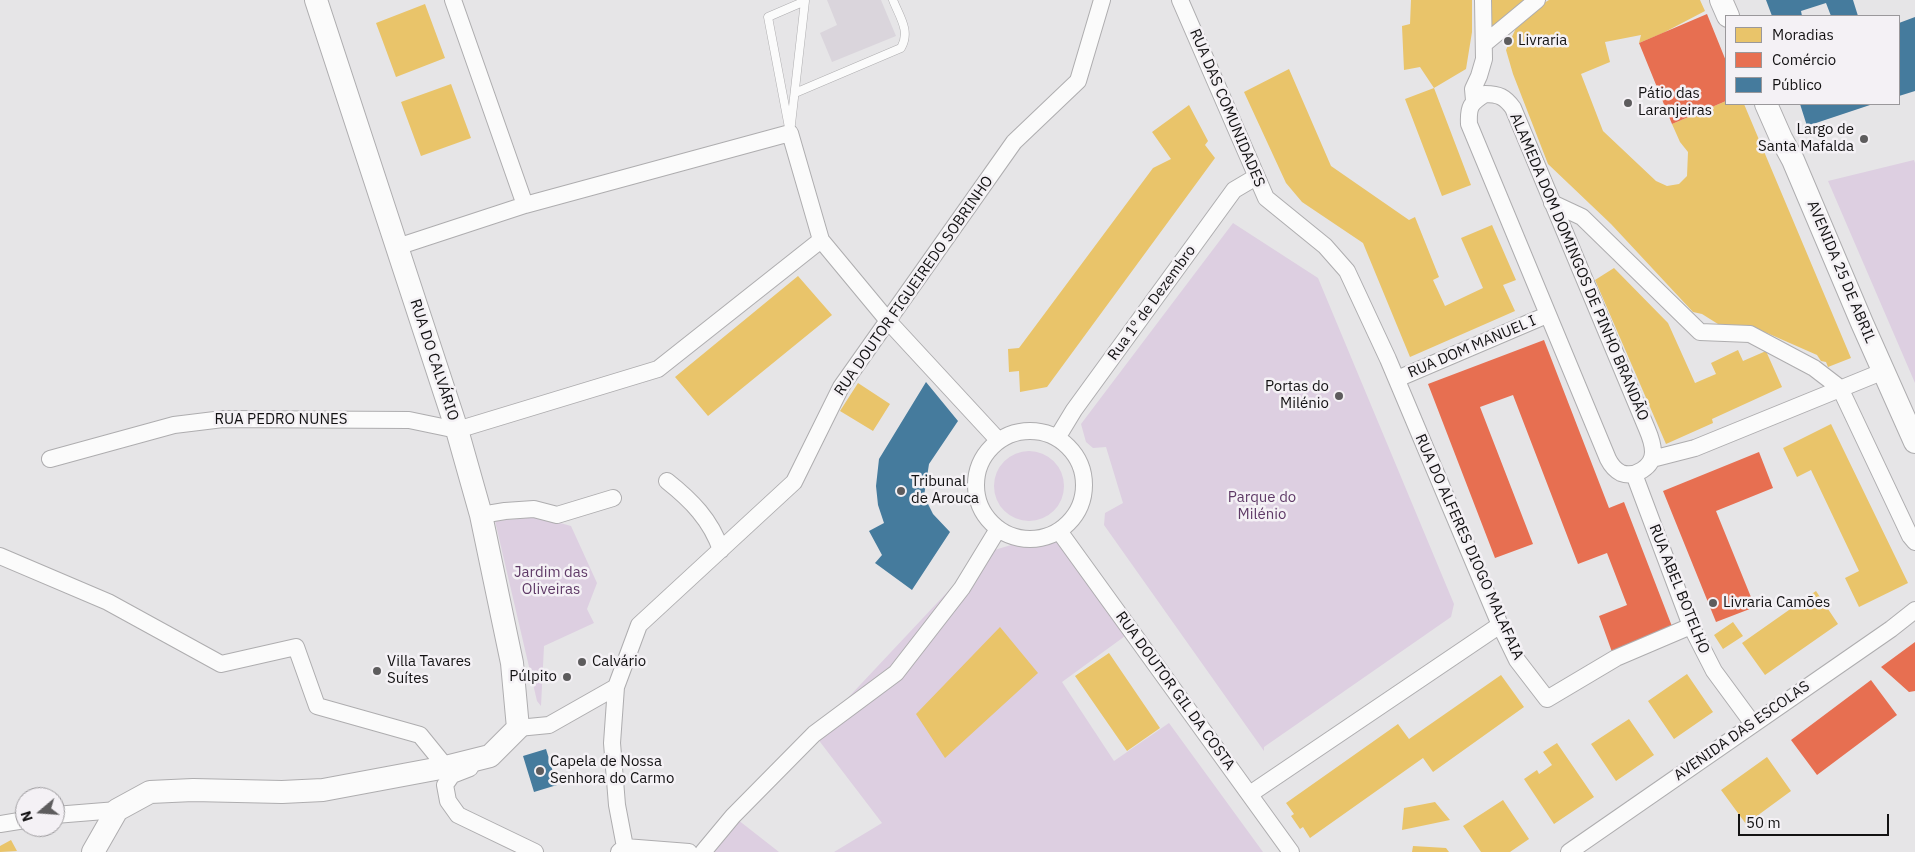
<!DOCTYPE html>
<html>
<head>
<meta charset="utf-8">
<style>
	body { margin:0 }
	#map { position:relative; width:1915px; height:852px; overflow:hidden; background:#e6e5e7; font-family:"IBM Plex Sans",sans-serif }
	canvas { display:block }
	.legend { position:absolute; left:1725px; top:15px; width:175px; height:90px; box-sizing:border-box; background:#f4f1f5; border:1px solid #9a989b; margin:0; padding:6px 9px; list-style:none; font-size:15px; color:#131213 }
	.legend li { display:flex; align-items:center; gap:10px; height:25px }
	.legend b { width:25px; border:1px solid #9a989b }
	.north { position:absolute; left:15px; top:787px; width:50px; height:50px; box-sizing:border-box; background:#f4f1f5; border:1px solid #9a989b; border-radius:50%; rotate:252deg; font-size:14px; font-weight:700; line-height:20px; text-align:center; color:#131213 }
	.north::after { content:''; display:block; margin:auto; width:18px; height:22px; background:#5d5c5d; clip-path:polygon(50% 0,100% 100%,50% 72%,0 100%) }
	.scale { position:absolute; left:1738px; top:814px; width:151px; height:22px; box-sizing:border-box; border:2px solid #131213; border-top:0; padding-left:6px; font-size:15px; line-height:18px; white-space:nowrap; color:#131213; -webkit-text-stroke:4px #f4f1f5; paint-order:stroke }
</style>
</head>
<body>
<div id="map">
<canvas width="1915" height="852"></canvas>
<ul class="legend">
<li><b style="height:14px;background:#e9c46a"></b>Moradias</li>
<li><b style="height:14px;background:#e76f51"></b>Comércio</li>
<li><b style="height:14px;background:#457b9d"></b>Público</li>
</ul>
<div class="north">N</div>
<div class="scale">50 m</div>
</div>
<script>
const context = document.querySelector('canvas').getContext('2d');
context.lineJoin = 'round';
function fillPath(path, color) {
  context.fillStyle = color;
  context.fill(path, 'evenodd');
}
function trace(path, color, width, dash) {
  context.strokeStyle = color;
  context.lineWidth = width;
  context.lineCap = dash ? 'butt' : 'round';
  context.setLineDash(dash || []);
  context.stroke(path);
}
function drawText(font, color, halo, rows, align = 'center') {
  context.font = font + ' "IBM Plex Sans",sans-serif';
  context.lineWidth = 5;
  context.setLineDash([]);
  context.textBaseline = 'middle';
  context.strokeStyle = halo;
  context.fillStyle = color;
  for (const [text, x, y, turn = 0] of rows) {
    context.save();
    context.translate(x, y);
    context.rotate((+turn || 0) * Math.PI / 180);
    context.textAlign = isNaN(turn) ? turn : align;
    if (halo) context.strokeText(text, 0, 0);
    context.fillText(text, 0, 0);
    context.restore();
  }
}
const built = new Path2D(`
	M827,0H881L896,36L832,62L820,33L837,25Z`);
const green = new Path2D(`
	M1914,160L1915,163V383L1828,181Z
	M1233,223L1318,278L1454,604L1451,617L1264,747V751L1104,525L1105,513L1123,503L1106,447L1093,448L1086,442L1081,424Z
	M994 486a35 35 0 1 1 70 0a35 35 0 1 1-70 0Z
	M539,517L571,526L597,583L587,609L594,623L544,646L541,706L537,701L495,521Z
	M1059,531L1132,631L1062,682L1114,761L1169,723L1263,852H834L882,823L814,734L984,553Z
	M733,816L779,852H703Z`);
const homes = new Path2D(`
	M1411,0H1472V32L1466,69L1434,88L1420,67L1404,70L1402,26L1410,24Z
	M1487,0H1525L1494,26L1488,23Z
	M1549,0H1700L1705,11L1663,33L1639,43L1641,35L1605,42L1610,62L1581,74L1603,131L1656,181L1667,186L1679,184L1687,176L1688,152L1680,142L1672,124L1726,101V104H1744L1851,358L1828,367L1826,362L1821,361L1817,355L1767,333L1748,327L1718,324L1702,314L1693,312L1611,224L1548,164L1513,74L1506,50L1521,17Z
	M425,4L445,58L396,77L376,23Z
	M1289,69L1331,166L1409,220L1415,217L1439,277L1433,280L1445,306L1483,288L1461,238L1492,225L1516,280L1503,285L1515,311L1410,357L1363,243L1302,202L1286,183L1244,92Z
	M451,84L471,138L421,156L401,102Z
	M1434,88L1471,185L1442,196L1405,99Z
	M1189,105L1208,141L1205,145L1215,158L1047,387L1020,392L1019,371L1009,372L1008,349L1019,348L1153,168L1171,159L1152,132Z
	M1614,268L1668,323L1695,383L1716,374L1711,363L1738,350L1743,361L1766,351L1782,387L1712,419L1713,423L1666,444L1595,280Z
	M798,276L832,315L708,416L675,377Z
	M858,383L890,404L873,431L840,411Z
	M1831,424L1908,583L1859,607L1845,578L1859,571L1811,470L1797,477L1783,448Z
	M1816,591L1838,624L1765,675L1742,643Z
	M1733,622L1743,636L1723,649L1714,635Z
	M1000,627L1038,673L945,758L916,714Z
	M1109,653L1160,728L1127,751L1075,676Z
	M1687,674L1713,712L1674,739L1648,701Z
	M1501,675L1524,707L1433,772L1423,758L1310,838L1303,827L1300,829L1291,816L1294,814L1286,803L1398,724L1409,739Z
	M1629,719L1654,755L1616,781L1591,744Z
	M1557,743L1594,797L1554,824L1524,779L1537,770L1539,774L1552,765L1543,752Z
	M1767,757L1791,791L1746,824L1721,790Z
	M1503,800L1529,839L1510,852H1481L1463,826Z
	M1435,802L1450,820L1402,830L1404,808Z
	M11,840L17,851L0,852V846Z
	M1413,846L1446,848L1449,852H1412Z`);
const shops = new Path2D(`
	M1707,14L1726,61V101L1672,124L1639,43Z
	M1544,340L1609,508L1624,502L1673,629L1612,652L1599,616L1627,605L1607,553L1578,564L1513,395L1480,407L1533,544L1495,558L1428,384Z
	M1759,452L1773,488L1716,511L1755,607L1716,622L1663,491Z
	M1915,642V691L1909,692L1881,667Z
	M1871,680L1897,715L1817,775L1791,740Z`);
const public = new Path2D(`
	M1766,0H1853L1858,16H1831L1826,3L1801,11L1802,16H1772Z
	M1915,17V91L1899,96V23Z
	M1800,104H1873L1807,126Z
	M926,382L958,421L929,464L924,496L933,514L950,532L912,590L875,563L882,555L869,531L884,523L878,505L876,486L879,459Z
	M546,749L557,785L534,792L523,756Z`);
const lane = new Path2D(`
	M805,1L790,133L768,17Z
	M795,93L901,48C911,31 899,16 893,0`);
const street = new Path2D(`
	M453,0L525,205
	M1180,0L1266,198L1325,246L1347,271L1388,359L1500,625L1517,660L1547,699L1616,658L1691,626
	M1484,44L1537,0
	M1485,94C1499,94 1505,97 1513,108L1647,429C1650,436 1653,444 1653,452C1653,467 1635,478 1621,473C1615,470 1611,465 1608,459L1469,124C1468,106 1471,103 1485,94Z
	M1474,100L1473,89L1479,76L1484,59L1483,0
	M1552,203L1582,217L1700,332L1750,334L1814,368L1840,388L1910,536L1915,542
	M397,247L525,205L790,133L821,240L889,322L999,441
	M1397,379L1547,315
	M976 485a54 54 0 1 1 108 0a54 54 0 1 1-108 0Z
	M1057,438L1074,410L1234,190L1256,177
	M50,459L174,425L223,419L409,420L457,430L658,369L821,240
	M1652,459L1695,448L1884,371
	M1634,474L1691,626L1714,671L1753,724
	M667,481C691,500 711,520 721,550
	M481,515L505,511L534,509L557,515L613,498
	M1059,531L1291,852
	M0,556L108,602L221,664L296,647L317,706L420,735L446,767
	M616,687L612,743L617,805L625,847
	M518,728L549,725L616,687L639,625L794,482L841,387L1014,142L1078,81L1102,0
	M470,768L452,775L445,785L448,801L458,815L535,852
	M1250,794L1500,625
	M55,815L117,810
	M0,824L25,820
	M619,852L625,847L689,852
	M703,852L733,816L814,734L896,673L962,588L998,529
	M1569,852L1891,629L1915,610`);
const secondary = new Path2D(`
	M1721,0L1728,16
	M1766,104L1781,138L1793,160L1862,323L1915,442
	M93,852L117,810L150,792L193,790L282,792L323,790L446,767L490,756L518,728L512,663L481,515L457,430L316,0`);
const markers = [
	[1508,41,5,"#5d5c5d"],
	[1628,103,5,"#5d5c5d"],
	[1864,139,5,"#5d5c5d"],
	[1339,396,5,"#5d5c5d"],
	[901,491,5,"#5d5c5d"],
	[1713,603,5,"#5d5c5d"],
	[582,662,5,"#5d5c5d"],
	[377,671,5,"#5d5c5d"],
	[567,677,5,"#5d5c5d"],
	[540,771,5,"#5d5c5d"]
];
const poiNames = [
	["Livraria",1518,41],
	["Pátio das",1638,94],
	["Laranjeiras",1638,111],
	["Largo de",1854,130,"right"],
	["Santa Mafalda",1854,147,"right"],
	["Portas do",1329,387,"right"],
	["Milénio",1329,404,"right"],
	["Tribunal",911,482],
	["de Arouca",911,499],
	["Livraria Camões",1723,603],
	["Villa Tavares",387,662],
	["Suítes",387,679],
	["Calvário",592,662],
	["Púlpito",557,677,"right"],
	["Capela de Nossa",550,762],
	["Senhora do Carmo",550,779]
];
const streetNames = [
	["RUA DAS COMUNIDADES",1227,108,67],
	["ALAMEDA DOM DOMINGOS DE PINHO BRANDÃO",1579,267,67],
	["AVENIDA 25 DE ABRIL",1841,272,67],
	["RUA DOUTOR FIGUEIREDO SOBRINHO",914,286,-55],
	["Rua 1º de Dezembro",1152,303,-54],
	["RUA DOM MANUEL I",1472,347,-23],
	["RUA DO CALVÁRIO",434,360,72],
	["RUA PEDRO NUNES",281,420],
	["RUA DO ALFERES DIOGO MALAFAIA",1469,547,66],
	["RUA ABEL BOTELHO",1679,589,68],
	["RUA DOUTOR GIL DA COSTA",1175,691,54],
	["AVENIDA DAS ESCOLAS",1742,731,-35]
];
const parkNames = [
	["Parque do",1262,498],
	["Milénio",1262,515],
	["Jardim das",551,573],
	["Oliveiras",551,590]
];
fillPath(built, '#dad5dc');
fillPath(green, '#ddcfe1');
fillPath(homes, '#e9c46a');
fillPath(shops, '#e76f51');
fillPath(public, '#457b9d');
trace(lane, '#aeadaf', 9);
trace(street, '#aeadaf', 18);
trace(secondary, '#aeadaf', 24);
trace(lane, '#fbfbfb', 8);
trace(street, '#fbfbfb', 16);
trace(secondary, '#fbfbfb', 22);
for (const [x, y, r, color] of markers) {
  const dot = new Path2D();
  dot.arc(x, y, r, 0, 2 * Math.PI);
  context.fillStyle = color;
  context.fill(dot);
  trace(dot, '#f4f1f5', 2);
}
drawText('15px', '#131213', '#f4f1f5', poiNames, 'left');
drawText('15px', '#131213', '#f4f1f5', streetNames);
drawText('15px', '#5f3a67', '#f4f1f5', parkNames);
</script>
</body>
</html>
